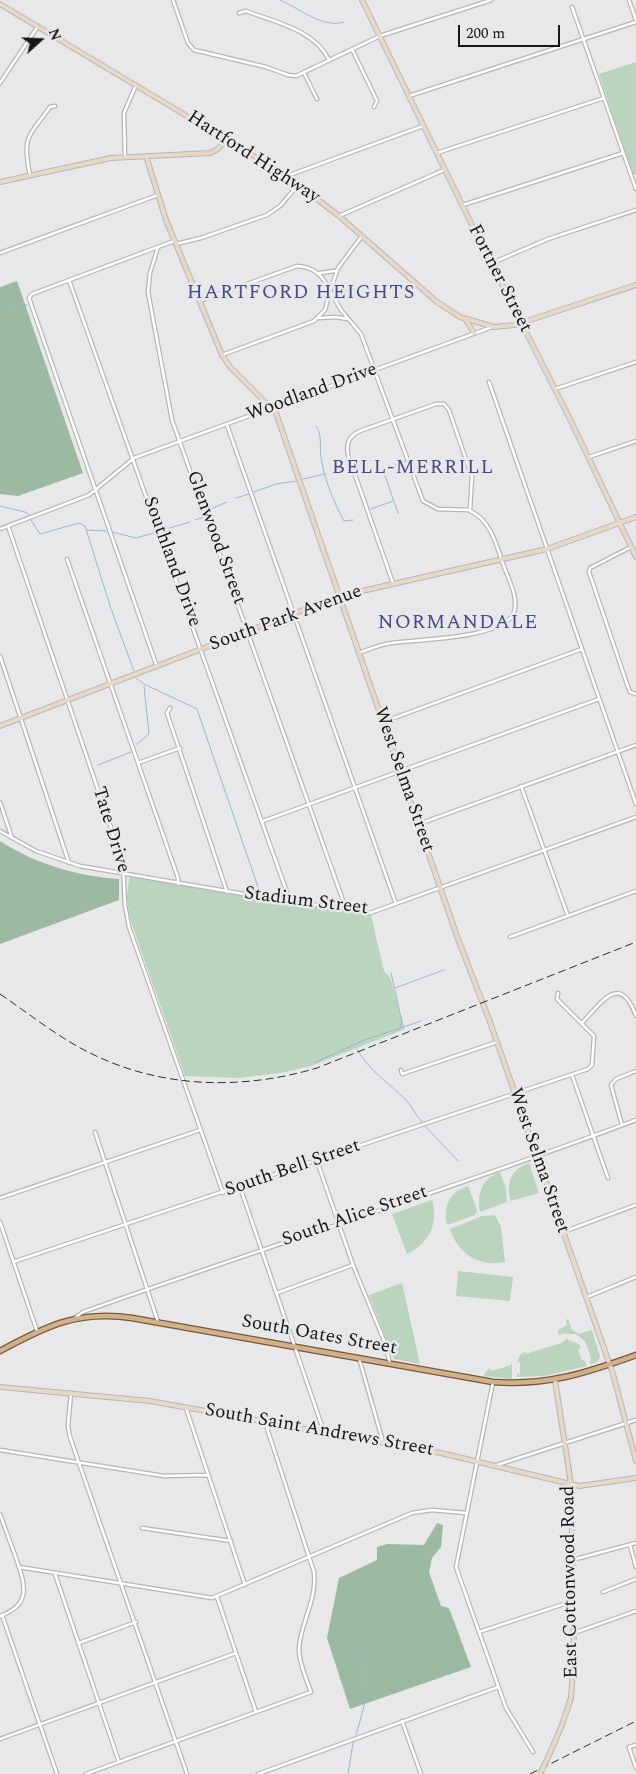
<!DOCTYPE html>
<html>
<head>
<meta charset="utf-8">
<style>
	body { margin:0 }
	#map { position:relative; width:636px; height:1774px; overflow:hidden; background:#e8e8ea; font-family:Spectral,serif }
	canvas { display:block }
	.north { position:absolute; left:15px; top:15px; width:50px; height:50px; -webkit-text-stroke:4px #e8e8ea; paint-order:stroke; rotate:70deg; font-size:14px; font-weight:700; line-height:20px; text-align:center; color:#161617 }
	.north::after { content:''; display:block; margin:auto; width:18px; height:22px; background:#161617; clip-path:polygon(50% 0,100% 100%,50% 72%,0 100%) }
	.scale { position:absolute; left:458px; top:25px; width:102px; height:22px; box-sizing:border-box; border:2px solid #161617; border-top:0; padding-left:6px; font-size:15px; line-height:18px; white-space:nowrap; color:#161617; -webkit-text-stroke:4px #e8e8ea; paint-order:stroke }
</style>
</head>
<body>
<div id="map">
<canvas width="636" height="1774"></canvas>
<div class="north">N</div>
<div class="scale">200 m</div>
</div>
<script>
const context = document.querySelector('canvas').getContext('2d');
context.lineJoin = 'round';
function fillPath(path, color) {
  context.fillStyle = color;
  context.fill(path, 'evenodd');
}
function trace(path, color, width, dash) {
  context.strokeStyle = color;
  context.lineWidth = width;
  context.lineCap = dash ? 'butt' : 'round';
  context.setLineDash(dash || []);
  context.stroke(path);
}
function drawText(font, color, halo, rows, align = 'center') {
  context.font = font + ' Spectral,serif';
  context.lineWidth = 5;
  context.setLineDash([]);
  context.textBaseline = 'middle';
  context.strokeStyle = halo;
  context.fillStyle = color;
  for (const [text, x, y, turn = 0] of rows) {
    context.save();
    context.translate(x, y);
    context.rotate((+turn || 0) * Math.PI / 180);
    context.textAlign = isNaN(turn) ? turn : align;
    if (halo) context.strokeText(text, 0, 0);
    context.fillText(text, 0, 0);
    context.restore();
  }
}
const green = new Path2D(`
	M636,62V174L633,175L599,74Z
	M131,877L371,915L384,971L390,977L405,1029L311,1066L281,1073L239,1078L185,1076L130,919L127,897L129,879Z
	M529,1163L539,1193L511,1201C505,1184 511,1169 529,1163Z
	M500,1172L506,1188L507,1202L480,1212C477,1194 481,1179 500,1172Z
	M468,1186L477,1210L475,1215L447,1225C443,1207 449,1192 468,1186Z
	M432,1200C439,1223 429,1244 407,1254L392,1214Z
	M495,1215L501,1227L505,1262C479,1267 458,1254 450,1229L482,1216Z
	M458,1271L513,1277L510,1301L456,1296Z
	M402,1283L420,1364L394,1359L369,1295Z
	M568,1319L572,1330L579,1334L592,1330L600,1357L597,1362L590,1365L591,1357L585,1341L576,1334H565L571,1332L570,1327L571,1332L559,1335L558,1330L567,1325L566,1320Z
	M566,1339L579,1344L581,1349L578,1348L581,1359L585,1361L587,1366L544,1376L517,1377V1373L520,1375V1363L517,1361L520,1355L526,1351L525,1354L562,1343Z
	M512,1362V1379L483,1376L489,1368L492,1371L511,1365Z`);
const forest = new Path2D(`
	M17,281L83,473L18,496L0,494V287Z
	M0,841C36,864 76,876 119,879V900L0,944Z
	M437,1523L443,1525L441,1547L432,1558L429,1572L441,1606L449,1608L471,1667L350,1709L327,1638L339,1578L377,1560V1547L387,1544L424,1545Z`);
const stream = new Path2D(`
	M280,0C299,8 323,29 344,22
	M0,306L27,305
	M316,426C323,435 319,447 321,457C324,478 334,503 344,521L353,520
	M303,479L325,474
	M254,492L276,484L297,481
	M236,498L249,494
	M0,506L25,512L29,515
	M371,509L393,501
	M208,512L215,507L227,502
	M398,513L383,470L406,461
	M31,520L40,534L79,523L85,526L110,606L134,671
	M195,520L204,517
	M87,530L106,531
	M163,530L190,522
	M112,532L136,538L157,532
	M136,678L144,684L197,709L260,893
	M137,744L149,734L144,686
	M98,765L131,752
	M262,900L265,903
	M391,973L402,1022L400,1028
	M395,988L444,970
	M357,1049C369,1071 389,1083 406,1100C412,1106 415,1115 422,1122
	M314,1063L362,1041L421,1021
	M426,1127L458,1161
	M356,1735C367,1697 371,1685 365,1645
	M348,1774L353,1743`);
const street = new Path2D(`
	M173,0L188,43L194,50L266,67L288,75L296,76L380,36L491,0
	M629,0L636,20
	M572,7L636,189
	M239,13L246,11C275,22 315,30 329,60
	M352,49L377,101L374,107
	M304,73L317,99
	M0,83L38,26
	M409,96L636,22
	M437,153L604,98
	M125,157L124,113L136,85
	M30,175C22,136 28,138 50,107L55,106
	M287,176L423,126
	M463,205L623,153
	M339,216L444,170
	M362,236L338,268L330,291L341,310L361,334L423,501L438,509L470,510
	M176,244L201,238L267,215L280,206L298,185
	M158,247L150,273L148,292L172,420L346,909
	M0,253L158,195
	M492,263L548,239L636,210
	M320,273L335,271
	M69,280L290,901
	M200,301L297,266C315,267 323,276 330,291L325,310L314,321L222,355
	M319,318L335,317L348,319
	M489,382L636,804
	M555,389L636,362
	M227,425L396,904
	M589,457L636,441
	M8,526L123,863L125,905L129,927L223,1193
	M0,529L89,495L134,458L492,327
	M631,547L590,568L589,572L628,687L630,692L636,694
	M67,559L178,878V884
	M393,583L348,455C346,443 349,436 360,431L436,404H444L449,410L472,477L470,510
	M359,653C370,649 381,644 392,643C417,639 505,639 514,612C519,598 508,578 503,564C497,546 490,519 470,511
	M0,656L69,863
	M157,667L29,298L32,294L174,241
	M170,708L167,713L227,892
	M383,722L582,649
	M138,763L180,748
	M521,786L568,916
	M0,802L12,838
	M263,821L599,699
	M419,824L636,745
	M0,831L36,851L80,866L244,894L370,913L636,817
	M510,937L636,891
	M582,1023C602,1002 620,972 636,1016
	M401,1070L402,1074L497,1042
	M572,1075L608,1178
	M622,1125L611,1085L616,1079L636,1071
	M95,1132L158,1322
	M317,1161L353,1265L385,1343L390,1364
	M240,1187L324,1432
	M0,1198L200,1130
	M0,1222L37,1331
	M563,1232L636,1205
	M13,1262L588,1069L592,1065L594,1036L557,999L558,993
	M277,1293L353,1265
	M587,1297L636,1277
	M76,1317L83,1312C267,1246 453,1189 636,1120
	M359,1358L383,1442
	M493,1382L456,1567L506,1708L533,1752
	M71,1393L68,1426L70,1437L187,1774
	M186,1408L245,1585
	M0,1450L164,1476L208,1475
	M497,1465L636,1420
	M0,1514C5,1528 10,1542 15,1555C24,1582 34,1604 0,1616
	M142,1528L231,1541
	M630,1545L636,1567
	M572,1560L636,1543
	M19,1567L212,1598L412,1513L432,1510L466,1513
	M55,1574L119,1762
	M603,1592L636,1579
	M217,1597L256,1712
	M2,1615L57,1774
	M479,1632L573,1601
	M574,1633L636,1611
	M79,1643L136,1622
	M402,1721L421,1774
	M0,1739L236,1653
	M636,1745L629,1747L636,1768
	M86,1774L311,1692C306,1678 299,1663 299,1648C301,1621 317,1601 314,1572L265,1422
	M258,1774L498,1687`);
const secondary = new Path2D(`
	M362,0L471,223L569,417L636,557
	M0,4L287,176L339,216L437,302L460,317L494,327L515,325L636,285
	M146,156L166,220L222,355L231,368L276,413L458,939L490,1022L613,1374L636,1461
	M0,182L111,158L210,153L218,149L227,139
	M466,320L474,333
	M0,726L340,596L547,549L636,517
	M0,1387L150,1401L441,1453L579,1486L636,1478
	M550,1753L562,1725L571,1698L574,1655L571,1484L555,1380`);
const primary = new Path2D(`
	M0,1351C46,1326 78,1310 132,1318L493,1382C547,1386 586,1373 636,1355`);
const rail = new Path2D(`
	M0,994C25,1011 49,1030 75,1045C150,1088 236,1092 317,1068L636,942
	M530,1774L636,1721`);
const secondaryBridge = new Path2D(`
	M540,1774L550,1753`);
const streetNames = [
	["Hartford Highway",253,158,33],
	["Fortner Street",499,279,63],
	["Woodland Drive",312,393,-20],
	["Glenwood Street",215,538,70],
	["Southland Drive",171,562,70],
	["South Park Avenue",286,619,-20],
	["West Selma Street",403,780,71],
	["Tate Drive",110,830,73],
	["Stadium Street",306,902,7],
	["West Selma Street",538,1161,71],
	["South Bell Street",293,1169,-19],
	["South Alice Street",355,1217,-19],
	["South Oates Street",319,1336,10],
	["South Saint Andrews Street",319,1431,10],
	["East Cottonwood Road",571,1582,-91]
];
const neighbourhoodNames = [
	["HARTFORD HEIGHTS",301,294],
	["BELL-MERRILL",413,469],
	["NORMANDALE",458,624]
];
fillPath(green, '#bad4be');
fillPath(forest, '#9cb9a1');
trace(stream, '#92bbc6', 1);
trace(street, '#b6b6b8', 5);
trace(secondary, '#b6b6b8', 6);
trace(primary, '#7b5933', 7);
trace(street, '#fff', 2.5);
trace(secondary, '#e8d8c6', 4);
trace(primary, '#d0b18e', 4.5);
trace(rail, '#2e2e2f', 1, [8, 4]);
trace(secondaryBridge, '#b6b6b8', 6, []);
trace(secondaryBridge, '#e8d8c6', 4);
drawText('19px', '#161617', '#e8e8ea', streetNames);
context.letterSpacing = '1px';
drawText('20px', '#414d89', '#e8e8ea', neighbourhoodNames);
context.letterSpacing = '0px';
</script>
</body>
</html>
